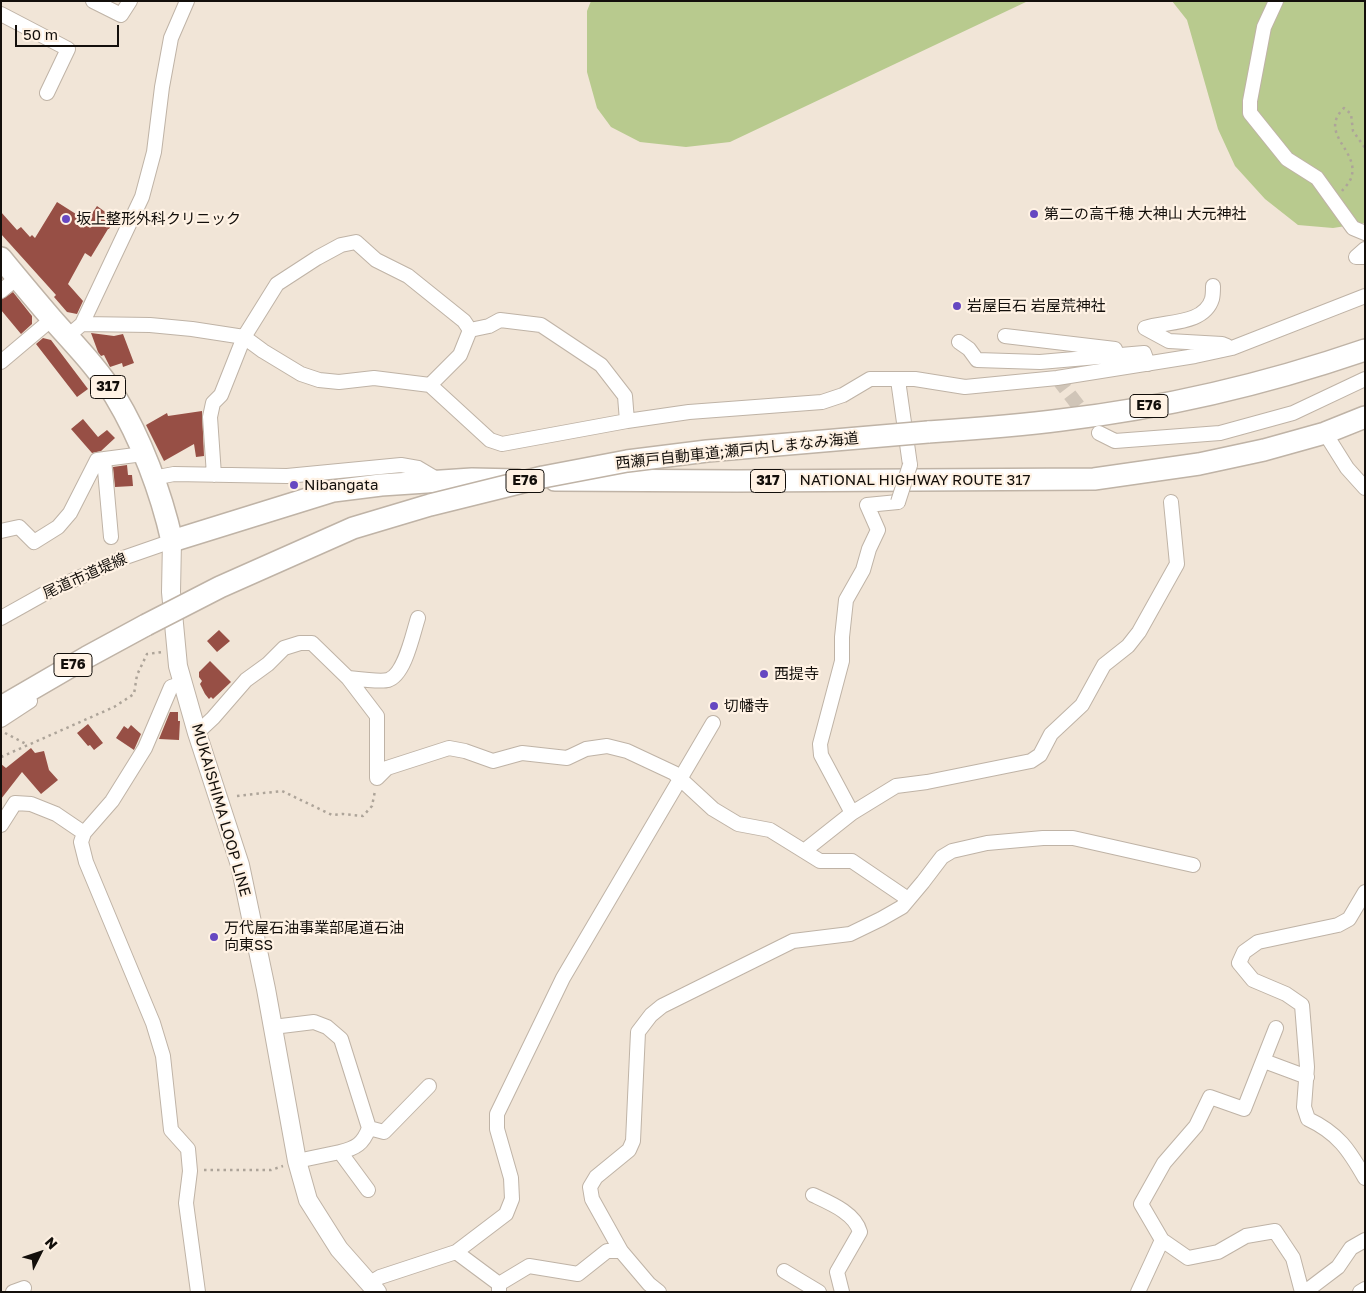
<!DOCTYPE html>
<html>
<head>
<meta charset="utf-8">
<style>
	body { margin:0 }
	#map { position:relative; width:1366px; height:1293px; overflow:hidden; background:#f1e5d7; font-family:"Golos Text",sans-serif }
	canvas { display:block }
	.frame { position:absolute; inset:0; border:2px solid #130f0b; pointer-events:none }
	.north { position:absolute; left:15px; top:1228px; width:50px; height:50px; -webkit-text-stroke:4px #fff2e4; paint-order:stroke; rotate:49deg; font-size:14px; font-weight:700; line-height:20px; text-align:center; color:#130f0b }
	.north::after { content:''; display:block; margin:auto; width:18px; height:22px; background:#130f0b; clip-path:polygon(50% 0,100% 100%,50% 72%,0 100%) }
	.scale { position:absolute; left:15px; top:25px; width:104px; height:22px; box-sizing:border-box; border:2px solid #130f0b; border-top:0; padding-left:6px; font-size:15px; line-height:18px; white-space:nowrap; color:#130f0b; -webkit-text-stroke:4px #fff2e4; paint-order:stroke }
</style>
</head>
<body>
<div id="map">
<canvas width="1366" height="1293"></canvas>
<div class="frame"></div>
<div class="north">N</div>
<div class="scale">50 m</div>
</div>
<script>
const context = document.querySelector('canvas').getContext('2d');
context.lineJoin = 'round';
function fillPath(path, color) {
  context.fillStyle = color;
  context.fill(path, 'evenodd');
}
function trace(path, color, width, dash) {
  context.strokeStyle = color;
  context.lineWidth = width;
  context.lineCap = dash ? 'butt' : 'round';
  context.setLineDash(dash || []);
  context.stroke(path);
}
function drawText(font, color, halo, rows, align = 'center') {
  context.font = font + ' "Golos Text","Noto Sans JP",sans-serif';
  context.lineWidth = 4.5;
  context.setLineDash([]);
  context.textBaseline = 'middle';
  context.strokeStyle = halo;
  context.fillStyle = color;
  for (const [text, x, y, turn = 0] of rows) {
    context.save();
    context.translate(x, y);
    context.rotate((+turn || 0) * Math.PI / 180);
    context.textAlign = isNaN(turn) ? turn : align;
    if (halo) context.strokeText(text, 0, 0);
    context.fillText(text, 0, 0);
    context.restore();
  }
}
const green = new Path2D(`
	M591,1H1028L730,142L686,147L640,142L611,127L597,108L587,72V11Z
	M1172,1H1365V223L1333,228L1298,225L1265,199L1235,166L1218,129L1187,20Z`);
const building = new Path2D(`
	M57,202L87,221L97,206L115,219L109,229H108L91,257L85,253L68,284L83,301L77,314L67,312L54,297L56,295L1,234V212L17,230L21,227L30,237L32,235L35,238Z
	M13,292L32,316V324L21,334L1,310V300Z
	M91,333L114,336L123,334L134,363L123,367L122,363L110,367L104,355L101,356L98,352Z
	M43,338L51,340L88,389L77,397L36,344Z
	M202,411L204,456L196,457L194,444L164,461L146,425L167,413L168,416Z
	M83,419L98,437L107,430L115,438L101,451L92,453L71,429Z
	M127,465L128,475H132L133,486L115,487L113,467Z
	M219,630L230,641L217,652L207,641Z
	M210,661L231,682L213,699L211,697L209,699L205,694L200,684L202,681L199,677V672Z
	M170,712H178V721H180L179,740L159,739Z
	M88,724L103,743L94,750L90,745L88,746L77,733Z
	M131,725L141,734L134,750L116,738L124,726L128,729Z
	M31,748L35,753L44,751L49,770L58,780L41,794L22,772L1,799V764L6,768Z`);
const minorTunnel = new Path2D(`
	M1057,378L1090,421`);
const path = new Path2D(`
	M1342,191C1345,187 1350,182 1351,178C1361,151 1317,134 1344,108L1351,114L1353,131L1365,148
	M5,733L28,745
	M1,757L114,707L134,694L137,675L147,654L163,652
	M237,796L282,791L332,815L343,814L363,816L372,806L375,791
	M204,1170H271L283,1166`);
const minor = new Path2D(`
	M93,1L121,15L130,1
	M1276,1L1264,27L1250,101V113L1287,159L1317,178L1353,228L1365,233
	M1,14L68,49L47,93
	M1365,249L1356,257H1365
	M1213,286C1213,290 1213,295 1212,299C1204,325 1166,321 1145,328L1169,341L1222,344L1227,346
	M1,291L17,278
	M82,324L142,197L154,152L162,87L171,38L187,1
	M470,330L489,326L500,320L541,325L601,365L625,396L627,421
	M68,336L82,324L150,325L192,329L244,337L263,351L301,374L319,380L339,382L374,378L430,385L490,440L502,444L627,421L689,412L822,402L843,395L870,379H915L965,387L1057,378L1195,356L1232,348L1365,296
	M1005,336L1115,349
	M959,342L969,349L977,360L1040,362L1144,353L1148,364
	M1,362L52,319
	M898,380L910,465
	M1099,433L1115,441L1220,433L1293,413L1365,379
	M1325,433L1347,468L1365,488
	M104,459L111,537
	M214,475L210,417L213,403L221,395L244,337L277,284L317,258L341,245L356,242L376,260L408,276L464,321L470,330L460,355L430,385
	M153,478L174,474L287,476L401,465L418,468L440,481
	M1,531L19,527L34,542L58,527L70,513L97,460L143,454
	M1,618L51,590L123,558L172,541
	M348,678L377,716V778
	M183,683L171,687L145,748L112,801L84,833L81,842L86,862L153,1023L163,1056L171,1130L188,1149L190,1171L186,1203L198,1292
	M1,720L30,701
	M197,733L213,718L246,680L268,664L284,648L300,643H312L348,678C357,679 381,682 388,680C405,675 413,633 418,618
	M377,778L387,768L449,748L465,751L493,761L522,753L567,758L586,749L607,746L627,751L674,773L713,809L738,824L770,830L820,861H852L908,899
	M852,813L821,755L820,744L842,661V637L846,600L863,570L869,549L878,530L867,505L898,502
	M1,825L15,803L31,804L56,814L84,833
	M804,851L852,813L896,786L927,782L1031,761L1040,755L1051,734L1082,705L1104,665L1128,646L1139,632L1177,564L1171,502
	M1365,892L1349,919L1338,925L1258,942L1244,952L1239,963L1253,980L1286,994L1302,1005L1307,1067L1304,1107L1308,1119C1338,1133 1349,1150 1365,1178
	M273,1027L314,1022L327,1027L341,1039L369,1128
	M1264,1061L1307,1077
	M340,1152C356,1148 363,1144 369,1128L384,1132L429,1086
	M297,1161L340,1152L368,1190
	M813,1195C830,1203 855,1213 860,1232L837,1272L842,1292
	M1162,1240L1188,1258L1218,1252L1246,1236L1275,1231L1293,1258L1302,1292
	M621,1251L592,1199L590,1187L596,1177L629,1150L633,1141L638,1032L651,1015L662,1006L793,941L850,934L881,919L902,907L923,882L942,857L952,851L987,843L1043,838H1073L1193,865
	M456,1252L506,1214L512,1199L511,1178L497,1129V1114L563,978L713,723
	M784,1271L819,1292
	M370,1283L380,1277L456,1252L499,1284V1292
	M499,1284L529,1266L578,1274L607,1251H621L649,1284L659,1292
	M13,1292L24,1288
	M1138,1292L1162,1240L1141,1204L1164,1163L1196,1126L1210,1097L1244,1109L1276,1028
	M1305,1292L1338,1267L1351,1248L1365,1240
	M1360,1292L1365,1289`);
const major = new Path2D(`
	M172,541L171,592L178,666L197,733L240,865L266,989L297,1161L308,1200L339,1249L377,1292`);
const highway = new Path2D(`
	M1,258C18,279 35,299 52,319C74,344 98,368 115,396C141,439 161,492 172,541L333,491L381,485L472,479L517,480
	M928,432C973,429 1017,426 1061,420C1164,408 1266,384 1365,350
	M555,480L737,481L1094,479L1199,464L1264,450L1325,433L1365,417
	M1,707L87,657L146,625`);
const minorBridge = new Path2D(`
	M898,502L910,465`);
const highwayBridge = new Path2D(`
	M146,625L220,587L353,528L430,505L543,477L627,461L707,451L928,432`);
const markers = [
	[1034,214,5,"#6748c1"],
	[66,219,5,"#6748c1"],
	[957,306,5,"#6748c1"],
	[294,485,5,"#6748c1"],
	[764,674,5,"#6748c1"],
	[714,706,5,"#6748c1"],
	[214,937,5,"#6748c1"]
];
const shields = [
	[108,387,35],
	[1149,406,38],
	[525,481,38],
	[768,481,35],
	[73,665,38]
];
const shieldNames = [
	["317",108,387],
	["E76",1149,406],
	["E76",525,481],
	["317",768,481],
	["E76",73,665]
];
const poiNames = [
	["第二の高千穂 大神山 大元神社",1044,214],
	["坂上整形外科クリニック",76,219],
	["岩屋巨石 岩屋荒神社",967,306],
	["Nibangata",304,485],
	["西提寺",774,674],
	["切幡寺",724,706],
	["万代屋石油事業部尾道石油",224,928],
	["向東SS",224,945]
];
const streetNames = [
	["西瀬戸自動車道;瀬戸内しまなみ海道",737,451,-6],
	["NATIONAL HIGHWAY ROUTE 317",915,480],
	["尾道市道堤線",85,576,-24],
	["MUKAISHIMA LOOP LINE",221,810,74]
];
fillPath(green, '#b8ca8e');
fillPath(building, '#974f45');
trace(minorTunnel, '#d0c5b8', 14, [14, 7]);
trace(minor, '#bfb3a6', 16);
trace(major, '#bfb3a6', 20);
trace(highway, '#bfb3a6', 24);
trace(path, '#ada499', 2.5, [2.5, 4]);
trace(minor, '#fff', 14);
trace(major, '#fff', 18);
trace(highway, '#fff', 21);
trace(minorBridge, '#bfb3a6', 16, []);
trace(highwayBridge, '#bfb3a6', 24, []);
trace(minorBridge, '#fff', 14);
trace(highwayBridge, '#fff', 21);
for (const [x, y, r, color] of markers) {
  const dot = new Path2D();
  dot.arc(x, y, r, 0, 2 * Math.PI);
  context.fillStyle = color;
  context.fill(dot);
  trace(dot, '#fff2e4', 2);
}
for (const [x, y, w] of shields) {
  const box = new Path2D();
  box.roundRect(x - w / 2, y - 11.5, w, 23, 4);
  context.fillStyle = '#fff2e4';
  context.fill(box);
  trace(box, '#130f0b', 1);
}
drawText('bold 14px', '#130f0b', null, shieldNames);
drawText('15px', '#130f0b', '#fff2e4', poiNames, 'left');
drawText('15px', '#130f0b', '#fff2e4', streetNames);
</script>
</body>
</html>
